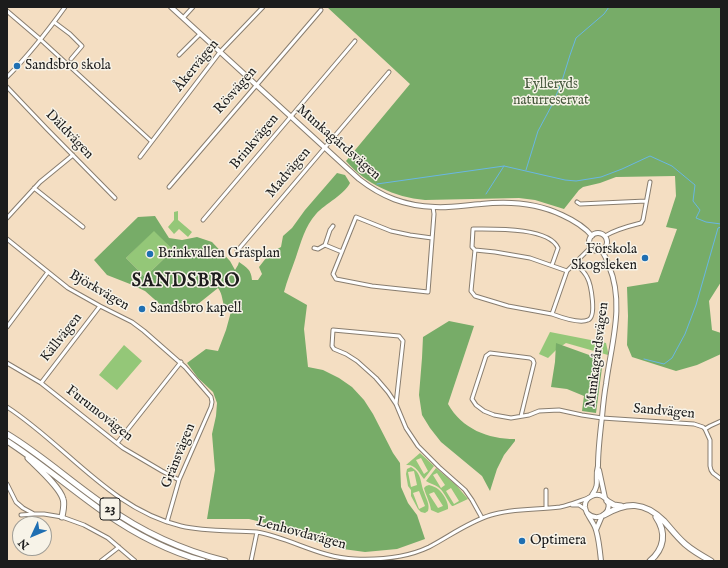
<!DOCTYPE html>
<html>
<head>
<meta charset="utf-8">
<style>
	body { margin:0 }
	#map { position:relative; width:728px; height:568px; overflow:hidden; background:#f4dec2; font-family:"IM FELL English",serif }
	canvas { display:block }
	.frame { position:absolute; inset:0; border:8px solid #1c1c1c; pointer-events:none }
	.north { position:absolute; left:12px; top:516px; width:40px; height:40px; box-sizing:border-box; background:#f7f3e8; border:1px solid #9f9d96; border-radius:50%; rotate:226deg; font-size:11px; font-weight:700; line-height:16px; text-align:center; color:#1c1c1c }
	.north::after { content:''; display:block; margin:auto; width:14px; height:18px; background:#1f6fb2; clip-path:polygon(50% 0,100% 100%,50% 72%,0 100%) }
</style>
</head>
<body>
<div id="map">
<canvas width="728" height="568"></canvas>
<div class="frame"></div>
<div class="north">N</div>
</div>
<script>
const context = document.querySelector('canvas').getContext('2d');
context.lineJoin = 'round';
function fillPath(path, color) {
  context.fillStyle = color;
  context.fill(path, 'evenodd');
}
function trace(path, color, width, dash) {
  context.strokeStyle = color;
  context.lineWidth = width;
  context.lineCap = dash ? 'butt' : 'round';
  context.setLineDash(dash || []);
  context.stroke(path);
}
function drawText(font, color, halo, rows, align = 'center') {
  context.font = font + ' "IM FELL English",serif';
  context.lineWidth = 3;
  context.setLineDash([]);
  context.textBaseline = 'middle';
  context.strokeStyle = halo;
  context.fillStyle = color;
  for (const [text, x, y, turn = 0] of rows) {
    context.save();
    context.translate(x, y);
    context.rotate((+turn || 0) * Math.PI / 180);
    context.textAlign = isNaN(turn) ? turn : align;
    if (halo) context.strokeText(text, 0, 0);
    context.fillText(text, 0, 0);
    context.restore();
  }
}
const green = new Path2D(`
	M178,211V220L192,232L188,237L179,229L174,234L168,227L174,220V212Z
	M154,230L173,250L145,277L126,258Z
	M550,332L606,343L608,352V355L566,343L557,349L548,358L539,354Z
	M124,345L142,361L117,390L99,375Z
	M420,453L434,466L424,479C419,473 416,464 406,465ZM421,458L428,471L424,474L416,460Z
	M411,467C422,473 420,482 424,492C426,499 430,504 428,511L425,513L421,512L418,509L411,496V490L408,486L406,474L407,469ZM414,471L417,485L411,487L408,472ZM419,491L425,506L419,509L413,493Z
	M436,468L456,485L468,499L453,506H452C447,500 444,491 438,487C434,484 430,484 426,481ZM437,473L445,485L441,488L433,475ZM451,488L459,501L454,504L446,491Z
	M429,485C432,486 436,487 438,489C443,493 449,503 448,509L438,513L431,510C430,502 426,496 424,488L426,486ZM434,492L443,506L438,508L429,494Z`);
const forest = new Path2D(`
	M327,7H721V282L709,301L712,330L721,333V354L697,365L676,371L632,357L627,345L628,316L627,287L658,282L677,229L666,227L676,196L675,176L616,177L600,183L583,187L579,190L564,209L535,200L519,198L425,200C394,197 366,184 346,161L410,84Z
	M337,173L345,175L350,183C345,194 325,204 316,214C305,226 301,242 296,257C292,269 287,280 284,292L307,305L304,329L308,367L323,370L339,378L352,387L364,400L373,414L393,453L400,463L401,487L408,503L417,515L425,539L397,549L365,552L343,549L319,543L282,527L249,519H207L215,470L212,434L216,416L217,403L213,392L198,378L187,363L206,349L218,351L226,330L232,308L225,309C222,301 223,295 218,288L188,312L175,313L162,306L145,291L130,284L107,275L94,260L138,217L155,216L169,238L182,240L197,237L212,242L230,261L235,270L238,265L239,262C247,268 251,269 252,280H258L262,274L259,267L270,253L281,247L283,236L292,228L305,210ZM154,231L173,250L145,277L126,258Z
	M449,321L474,326L448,404C462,429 488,439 515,439V441L504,455L497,469L490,491L482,476L441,442L430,428L422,415L419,395L422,358L423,337Z
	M556,343L603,360L596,413L582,411L584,396L567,389L551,387L555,362Z`);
const stream = new Path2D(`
	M526,170L538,131L552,105L561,84L570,55L576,38L604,14L609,7
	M377,184L504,166L565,180L576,181L601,177L622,169L650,156L672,166L695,185L693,201L700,210L696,218L706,222L721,224
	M486,194L504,166
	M644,359L664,364L672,358L685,334L696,305L718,228L721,227`);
const minor = new Path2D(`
	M7,11L41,40L151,141
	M183,18L193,7
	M54,22L70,34L82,46L71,59
	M179,55L200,34
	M7,77C29,55 47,32 65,7
	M7,87L47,129L115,198
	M140,157L220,52L263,7
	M169,187L321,10
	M34,188L83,227
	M577,202L580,204L646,201
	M7,218L40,182L73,155
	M203,220L355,41
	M605,236C616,229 629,226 641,223L643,220L650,182
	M432,238L410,235L391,231L356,217L333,274L336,279L372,286L428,292L434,214L433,207
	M7,239L68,288L100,306L132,322L144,331L185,367L211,397L212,402L211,407L179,480L167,522
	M325,245L330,230L333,226
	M314,248L318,249L325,245L342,252
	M475,250L495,252L530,258L567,271
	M237,251L389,72
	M552,265L558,248C549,227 493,229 473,229L472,247L475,250L471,291L475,296L508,306L552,314L567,271L591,247
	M552,314C560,317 579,324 588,320C597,317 591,284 587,277C584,271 579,267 575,263
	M7,327L48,272
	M7,363L41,383L123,448L162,471L179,480
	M41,383L100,306
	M396,404L403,341L399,336L333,330L332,346L334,349L346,354L357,361L376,378L388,392L396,404L406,428L418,446L439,467L465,490L472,500L482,518
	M7,407C66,445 110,509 181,526C206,532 232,530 257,532C291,538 320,558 355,559C380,560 406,558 429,547C450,536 468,522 491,515C513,508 537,510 560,507C570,505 579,501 588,498
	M521,416L534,363L533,360L530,358L490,353L486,356L472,399L476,405L484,411L494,415L511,418L529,415L539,411L559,410L582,415L602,418L694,424L703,427L705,429L710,426L721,421
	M705,429L710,440V466L711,470L713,473L721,479
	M117,443L181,362
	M7,484L16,502L23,508L34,514H44L62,517L84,525L108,538L135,561
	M546,490V508
	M572,505H579L585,509
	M21,515L34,514
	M101,561L119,547
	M251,561L257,532`);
const tertiary = new Path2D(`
	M171,7L359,179C382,197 405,206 435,207C450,208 466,205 481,204C508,201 537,203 562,215C573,220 584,226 592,236
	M589 242a9 9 0 1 1 18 0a9 9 0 1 1-18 0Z
	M599,470L605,498
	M592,495C601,483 594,479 598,466C598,450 600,434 602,417C603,406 604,395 606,384C611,345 625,304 609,266C607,260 605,255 601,250
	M587,513C600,525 616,508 605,498C597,491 584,497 585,507C586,515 594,522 596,530C599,540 600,551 601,561
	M596,530L602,516`);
const primary = new Path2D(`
	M7,434C42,455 72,483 106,506C142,532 182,550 225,561
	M7,441C41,463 72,490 105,513C135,534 168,551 203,561
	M28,458C37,467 60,487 63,499C65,504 63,511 62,517
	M607,501L614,505L621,506
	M604,515C627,502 644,501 664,521C671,529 677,537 685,544C693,551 702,556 711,561
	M650,561C664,549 667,533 656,517`);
const markers = [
	[17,66,4,"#1f6fb2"],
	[150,254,4,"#1f6fb2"],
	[645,258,4,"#1f6fb2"],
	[142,309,4,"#1f6fb2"],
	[522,541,4,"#1f6fb2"]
];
const shields = [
	[110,509,20]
];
const shieldNames = [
	["23",110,509]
];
const poiNames = [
	["Sandsbro skola",25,66],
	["Förskola",637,250,"right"],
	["Skogsleken",637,266,"right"],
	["Brinkvallen Gräsplan",158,254],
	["Sandsbro kapell",150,309],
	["Optimera",530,541]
];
const streetNames = [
	["Åkervägen",197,66,-51],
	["Rösvägen",236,91,-49],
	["Däldvägen",69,135,46],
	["Brinkvägen",255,142,-50],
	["Munkagårdsvägen",338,143,41],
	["Madvägen",289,173,-50],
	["Björkvägen",99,291,30],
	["Källvägen",62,338,-52],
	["Munkagårdsvägen",598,355,-83],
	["Sandvägen",664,412,5],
	["Furumovägen",99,414,38],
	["Gränsvägen",179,456,-68],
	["Lenhovdavägen",301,534,15]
];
const parkNames = [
	["Fylleryds",551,85],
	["naturreservat",551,101]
];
const districtNames = [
	["SANDSBRO",186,282]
];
fillPath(green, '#94c778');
fillPath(forest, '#77ac68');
trace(stream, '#69b7e3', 1);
trace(minor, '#887d6f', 5);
trace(tertiary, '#887d6f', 6);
trace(primary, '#887d6f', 7);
trace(minor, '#fff', 3);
trace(tertiary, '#fff', 4);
trace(primary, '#fff', 5);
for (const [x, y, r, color] of markers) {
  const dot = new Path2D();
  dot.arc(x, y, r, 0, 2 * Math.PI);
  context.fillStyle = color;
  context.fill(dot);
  trace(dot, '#f7f3e8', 1.5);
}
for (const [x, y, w] of shields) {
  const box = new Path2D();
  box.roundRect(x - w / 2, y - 11, w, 22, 3);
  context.fillStyle = '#f7f3e8';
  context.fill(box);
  trace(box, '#1c1c1c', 1);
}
drawText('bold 13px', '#1c1c1c', null, shieldNames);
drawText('14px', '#1c1c1c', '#f7f3e8', poiNames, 'left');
drawText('14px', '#1c1c1c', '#f7f3e8', streetNames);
drawText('14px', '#46583c', '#f7f3e8', parkNames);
context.letterSpacing = '1px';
drawText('bold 18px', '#1c1c1c', '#f7f3e8', districtNames);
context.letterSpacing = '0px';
</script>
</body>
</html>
